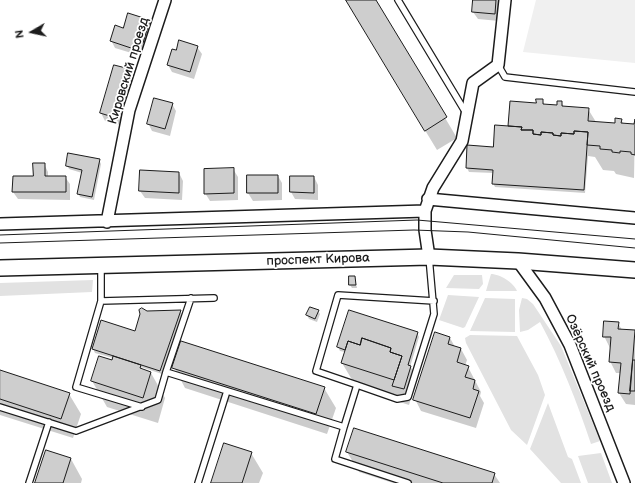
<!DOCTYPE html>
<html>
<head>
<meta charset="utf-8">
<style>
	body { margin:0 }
	#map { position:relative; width:635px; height:483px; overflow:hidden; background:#fff; font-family:"Balsamiq Sans",sans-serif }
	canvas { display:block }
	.north { position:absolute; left:12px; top:12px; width:40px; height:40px; -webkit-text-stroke:3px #fff; paint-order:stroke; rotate:261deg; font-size:11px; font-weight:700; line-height:16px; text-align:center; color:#1c1c1c }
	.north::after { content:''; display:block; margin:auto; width:14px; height:18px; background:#1c1c1c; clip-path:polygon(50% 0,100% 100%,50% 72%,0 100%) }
</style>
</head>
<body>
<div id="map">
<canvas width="635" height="483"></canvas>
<div class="north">N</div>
</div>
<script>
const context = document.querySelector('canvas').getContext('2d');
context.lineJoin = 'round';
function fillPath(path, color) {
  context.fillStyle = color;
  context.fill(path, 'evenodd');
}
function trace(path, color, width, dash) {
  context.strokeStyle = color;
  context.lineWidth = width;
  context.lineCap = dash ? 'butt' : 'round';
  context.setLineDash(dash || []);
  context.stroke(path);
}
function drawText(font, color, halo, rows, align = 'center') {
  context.font = font + ' "Balsamiq Sans",sans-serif';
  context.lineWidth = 3.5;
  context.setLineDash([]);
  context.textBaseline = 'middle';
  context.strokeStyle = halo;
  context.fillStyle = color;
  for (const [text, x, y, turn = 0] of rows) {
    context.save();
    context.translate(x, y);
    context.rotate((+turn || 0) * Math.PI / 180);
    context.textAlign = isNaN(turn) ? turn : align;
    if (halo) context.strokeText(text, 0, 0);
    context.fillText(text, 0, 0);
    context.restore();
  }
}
const built = new Path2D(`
	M536,0H635V63L523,52Z`);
const green = new Path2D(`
	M491,274C500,274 514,283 517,291H486Z
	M454,275H482L483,284L479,289L446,288Z
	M93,280L92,292L0,296V283Z
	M448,295L479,297L465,327L463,328L439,320Z
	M485,298L515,299V332L470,331Z
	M522,298L527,299L533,304L561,346L600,441L591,444C577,402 561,361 540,322L528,330L520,332L519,310Z
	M470,335L517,336L538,375L545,395L527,445L511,430L466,343L465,338Z
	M548,403L568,457L572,459L581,483H561L530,449Z
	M601,453L612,483H588L578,456Z`);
const shadow = new Path2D(`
	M346,0H375L457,138L437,150Z
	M474,0H500L499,21L478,19L473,12Z
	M149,21L154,29L147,50L140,48L138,55L115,48L111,40L124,29Z
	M197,47L202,54L194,79L172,72L168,65L176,51Z
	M129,70L133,78L120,125L105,121L101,113Z
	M542,100L545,105L557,106L561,102L564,107L588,109L596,122L616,124L621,120L624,124L635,125L634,178L616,174L614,171L603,170L595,157L588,156L585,193L495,187L493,183L494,173L469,172L467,168L468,146L494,148L509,127Z
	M172,104L176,111L170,136L152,131L148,123Z
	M99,160L101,164L94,200L80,197L78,193L82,173L69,169L67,165Z
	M44,164L48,172V177H65L70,184V200L18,199L13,192L34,177Z
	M233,169L238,177V200L210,201L205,193Z
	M179,173L183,181L182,200L145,198L140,191Z
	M248,176H278L282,183V200L253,201L248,193Z
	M314,177L318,185V200L295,199L291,192Z
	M355,277L357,288H352L350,285Z
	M180,311L182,314L162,374L141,367L143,370L151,373L165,398L158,423L107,407L92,381L113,358L95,353L93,349L136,332L147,312Z
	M318,311L320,314L317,322L309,319L307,315Z
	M350,311L417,333L419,337L410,367L413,370L411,374L416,382L409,405L357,388L342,363L345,352L340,351L338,347Z
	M618,323L622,330L635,332V405L626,404L619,393L621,373H616L610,361V348L604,336Z
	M450,338L455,347L461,349L467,360L465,366L468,367L481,392L480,396L484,403L476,428L421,411L415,399Z
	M174,367L324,388L336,408L327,434L185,388Z
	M0,371L69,394L81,414L73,438L0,415Z
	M47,451L71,459L82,479L81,483H36Z
	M347,452L494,474L500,483H393L359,472Z
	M251,453L263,473L259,483H212Z`);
const building = new Path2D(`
	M346,0H376L447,117L425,131Z
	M473,0H496L495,14L472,12Z
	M128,13L150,20L143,43L136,41L134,49L110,41L115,25L123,28Z
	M179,40L198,46L190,72L167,65L172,49L176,50Z
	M114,65L130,69L116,118L100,113Z
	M154,98L173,103L165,129L147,124Z
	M536,99H543V104L557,105V101H562V106L589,108L588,121L615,123V118L622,119L621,123L634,124L635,119V155L631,154V152L620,151V153L612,152V150L600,149V146L587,145L588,132L574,131V134L561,133V136L553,135V133L541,132V135L533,134V130H521L522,127L508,126L510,101L536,103Z
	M495,125L522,127L521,130H533V134L541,135V132L553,133V135L561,136V133L574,134V131L588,132L584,190L492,184L493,170L466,168L467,145L493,147Z
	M68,153L100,159L92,197L77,194L82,170L66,166Z
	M33,163H45V176H66V192H12L13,176H33Z
	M234,168V193L204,194V169Z
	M140,170L179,172V193L139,191Z
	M247,175H278V193H247Z
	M290,176H314V193L290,192Z
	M349,276H355L356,285H349Z
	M310,307L319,310L315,319L306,315Z
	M142,308L147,311L181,310L160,371L92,349L101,320L135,331L140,314L139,310Z
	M349,310L418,332L408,365L411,366L404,389L392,386L402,356L390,352L391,348L362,338L360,345L348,341L345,350L337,347Z
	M604,321L619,322L618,329L635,330L630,394L618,393L621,363L609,362L611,337H603Z
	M435,332L450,337L448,344L461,348L457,362L469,366L465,377L475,380L473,389L479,391L470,418L413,400Z
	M362,338L391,348L390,352L402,356L394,380L341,363L348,341L360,345Z
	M181,341L325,387L316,414L172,368Z
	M99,356L112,360L113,356L141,365L140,368L151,372L143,398L91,381Z
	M633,360H635V391H630Z
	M0,370L70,393L61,419L0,399Z
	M354,428L495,473L492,483H443L346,452Z
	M224,443L252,452L242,483H211Z
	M46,450L71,458L63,483H35Z`);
const lane = new Path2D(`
	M398,0L466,113
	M498,65L505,77L635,92
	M101,267V301L76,387L142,407
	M101,301L214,298
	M166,372L191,298
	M357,385L316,371L338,295L434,301
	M0,407L76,431L158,400L166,372L344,427L357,385L397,399L408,397L434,314L429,257
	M344,427L335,459L408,483
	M29,483L49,422
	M198,483L227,391`);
const street = new Path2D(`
	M428,199L635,218
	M107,222L129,110L165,0
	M0,224L425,211
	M429,257L425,230V211L433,188L462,141L473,83L498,65L505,0
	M518,261L545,298L570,345L624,483`);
const secondary = new Path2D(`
	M0,268L429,257L518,261L635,270`);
const tram = new Path2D(`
	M0,235L417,220L635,239
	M0,243L414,230L468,232L635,248`);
const streetNames = [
	["Кировский проезд",129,71,-73],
	["проспект Кирова",318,260,-2],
	["Озёрский проезд",590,363,66]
];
fillPath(built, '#f0f0f0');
fillPath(green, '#e2e2e2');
fillPath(shadow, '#0003');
fillPath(building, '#cecece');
trace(building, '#1c1c1c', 1);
trace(lane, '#1c1c1c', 8);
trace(street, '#1c1c1c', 14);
trace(secondary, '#1c1c1c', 18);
trace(lane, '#fff', 5.5);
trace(street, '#fff', 11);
trace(secondary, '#fff', 15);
trace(tram, '#1c1c1c', 1);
drawText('13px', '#1c1c1c', '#fff', streetNames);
</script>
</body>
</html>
